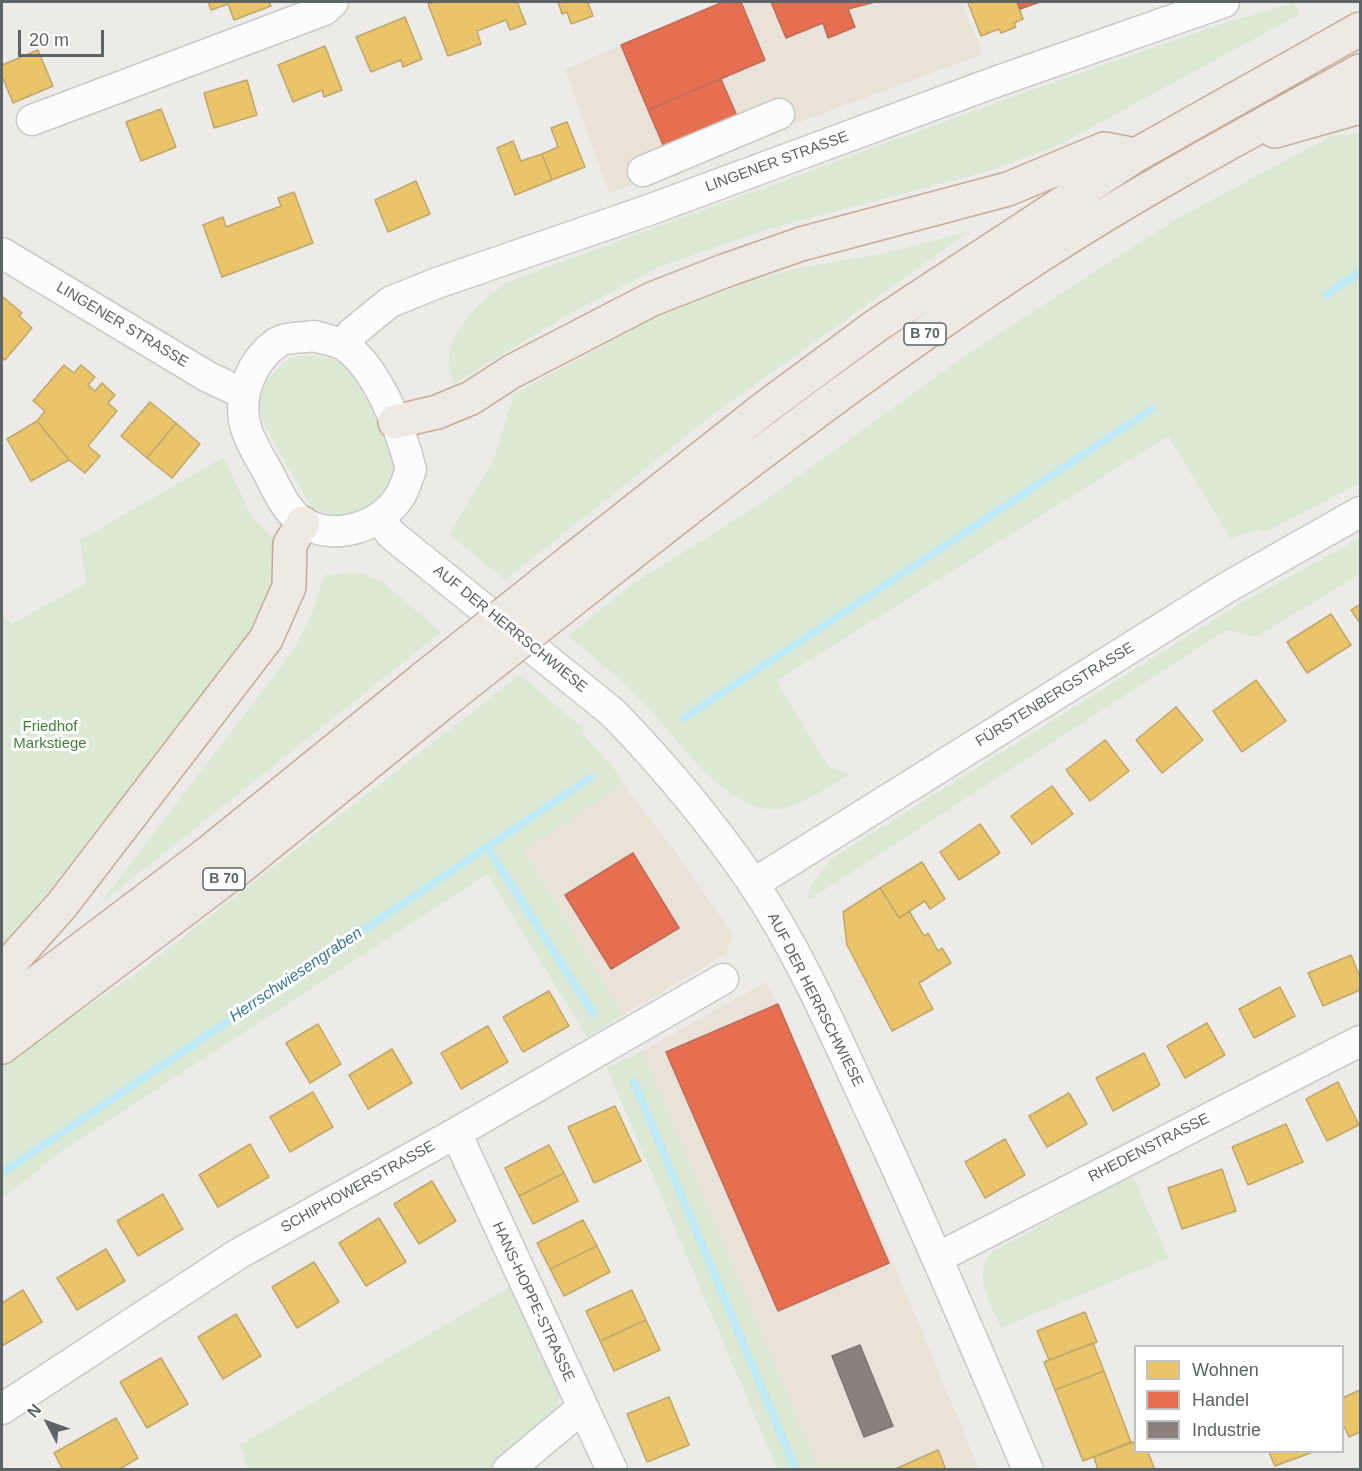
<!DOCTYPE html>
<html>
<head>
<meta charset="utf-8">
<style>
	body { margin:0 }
	#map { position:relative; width:1362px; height:1471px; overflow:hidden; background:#edebe8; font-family:Arial,sans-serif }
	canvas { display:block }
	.frame { position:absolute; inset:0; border:3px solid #5e6366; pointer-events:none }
	.legend { position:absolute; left:1134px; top:1345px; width:210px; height:108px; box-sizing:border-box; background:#fff; border:2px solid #bfc1c2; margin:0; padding:8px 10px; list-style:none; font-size:18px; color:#5e6366 }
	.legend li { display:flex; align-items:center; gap:12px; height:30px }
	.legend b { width:30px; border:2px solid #bfc1c2 }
	.north { position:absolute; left:18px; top:1393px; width:60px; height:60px; -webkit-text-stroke:4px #fff; paint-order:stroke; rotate:311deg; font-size:16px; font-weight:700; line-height:24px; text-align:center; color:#5e6366 }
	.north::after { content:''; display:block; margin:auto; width:21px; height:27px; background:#5e6366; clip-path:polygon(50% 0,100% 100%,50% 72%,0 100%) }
	.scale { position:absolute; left:18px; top:30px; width:86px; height:27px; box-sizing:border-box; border:3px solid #5e6366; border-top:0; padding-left:8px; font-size:18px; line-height:21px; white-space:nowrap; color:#5e6366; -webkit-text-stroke:4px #fff; paint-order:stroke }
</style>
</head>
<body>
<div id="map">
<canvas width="1362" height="1471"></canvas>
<div class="frame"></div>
<ul class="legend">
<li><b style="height:16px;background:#e9c46a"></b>Wohnen</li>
<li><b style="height:16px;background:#e76f51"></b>Handel</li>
<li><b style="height:16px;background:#8a817c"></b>Industrie</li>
</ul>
<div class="north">N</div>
<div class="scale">20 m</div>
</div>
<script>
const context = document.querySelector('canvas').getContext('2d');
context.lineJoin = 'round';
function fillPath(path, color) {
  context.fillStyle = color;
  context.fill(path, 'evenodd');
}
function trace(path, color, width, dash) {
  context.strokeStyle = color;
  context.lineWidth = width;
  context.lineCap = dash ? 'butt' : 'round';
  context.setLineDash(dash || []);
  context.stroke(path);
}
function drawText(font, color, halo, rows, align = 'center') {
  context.font = font + ' Arial,sans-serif';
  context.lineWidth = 6;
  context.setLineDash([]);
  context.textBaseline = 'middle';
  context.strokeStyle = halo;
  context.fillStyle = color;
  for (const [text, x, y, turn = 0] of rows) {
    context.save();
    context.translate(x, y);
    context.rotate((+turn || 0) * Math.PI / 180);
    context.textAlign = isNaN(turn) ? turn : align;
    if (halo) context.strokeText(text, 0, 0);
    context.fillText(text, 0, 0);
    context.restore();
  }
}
const commercial = new Path2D(`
	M723,2H962L983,54L609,193L565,69Z
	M623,784L674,850L730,930L732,937L726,954L623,1015L524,849Z
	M766,982L778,1003L893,1262L979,1469H819L642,1051Z`);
const green = new Path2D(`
	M1294,3L1300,14L1059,145L989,171L769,229L661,266L569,314L455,383C432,343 478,304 507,282L1017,95L1221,24Z
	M1360,133V483L1265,532L1257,529L1231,539L1168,436L776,681L829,767L850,774C827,787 794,813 767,809C717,802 674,733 641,700C618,677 593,656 568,636L631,585L757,506L969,353L1175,220L1331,136Z
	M970,231L714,414L505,580L449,534L494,459L514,394L658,316L740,285L793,269L881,254Z
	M306,355C318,356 331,357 342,364C358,373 392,441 393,460C396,488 368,518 340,517C329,516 319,510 310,505L263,423L259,409L260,393L267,379L291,357Z
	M224,457L251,516L275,541L278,560L272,591L255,626L43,898L2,946V613L12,624L86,583L80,540Z
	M1360,538V574L1256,637L1226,630L807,901L811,886L831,859L1236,606Z
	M361,573L384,583L441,632L99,905L295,648L312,613L324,575Z
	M520,675L584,729L581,733L620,775L623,784L524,850L623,1015L587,1037L487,874L62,1151L2,1199V1064L137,973Z
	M642,1051L819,1469H777L607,1068Z
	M1132,1175L1169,1258L1001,1328C991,1303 971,1275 992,1252Z
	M513,1285L560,1387L559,1404L554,1416L491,1469H248L240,1445Z`);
const homes = new Path2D(`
	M208,2H269L271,6L234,20L228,4L211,10Z
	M434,2H517L526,24L510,30L506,20L477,31L481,44L448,56L428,4Z
	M558,2H593L588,3L593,16L571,24L567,12L562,14Z
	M971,2H1017L1023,19L1014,23L1016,27L1001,33L999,29L981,36L968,3Z
	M405,17L422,59L403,67L401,60L371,72L356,37Z
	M325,46L342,90L324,97L322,90L293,102L278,65Z
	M38,50L53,86L13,103L2,76V65Z
	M247,80L257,115L214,128L204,93Z
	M161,109L176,147L141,161L126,122Z
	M567,122L585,167L552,180L542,154L558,147L551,128Z
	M513,141L521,161L542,154L552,180L515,195L497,148Z
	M416,181L430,214L388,232L375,200Z
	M294,192L313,243L222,277L203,225L223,217L226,227L281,206L278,198Z
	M2,296L22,313L19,316L32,328L5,360L2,357Z
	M64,365L74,373L81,365L95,377L88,385L95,391L102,383L115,395L108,403L117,411L88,446L100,456L85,473L69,460L37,421L45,411L33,401Z
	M150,402L176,423L147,458L121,436Z
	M37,421L69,460L31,481L7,439Z
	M176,423L200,444L172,478L147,458Z
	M1360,604V623L1351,610Z
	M1331,614L1351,645L1307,673L1287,642Z
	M1256,680L1286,721L1242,752L1213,711Z
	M1176,707L1203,740L1162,773L1136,740Z
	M1105,740L1129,771L1090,801L1066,770Z
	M1052,786L1073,814L1032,844L1011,816Z
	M980,824L1000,853L959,880L940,852Z
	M922,862L945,899L930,909L925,901L899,918L880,888Z
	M880,888L899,918L909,911L924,936L928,933L938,951L942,948L951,963L919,983L933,1009L892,1031L847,945L843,912Z
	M1351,955L1360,977V990L1323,1006L1308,973Z
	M1280,987L1295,1016L1254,1038L1239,1009Z
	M549,991L569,1026L523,1052L503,1017Z
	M1207,1023L1225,1055L1185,1078L1167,1046Z
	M318,1024L341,1064L310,1083L286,1043Z
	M488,1026L508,1062L461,1089L441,1053Z
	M392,1049L412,1083L368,1109L349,1075Z
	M1144,1053L1160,1085L1113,1111L1096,1078Z
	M1338,1082L1359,1125L1327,1141L1306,1099Z
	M313,1092L333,1127L290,1152L270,1117Z
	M1069,1093L1087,1124L1047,1147L1029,1116Z
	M615,1106L641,1161L594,1183L568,1127Z
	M1286,1124L1303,1162L1248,1185L1232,1147Z
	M1005,1139L1025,1175L985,1198L965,1162Z
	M250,1144L269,1177L218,1207L199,1175Z
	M549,1145L564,1173L519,1196L505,1168Z
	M1222,1169L1236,1211L1182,1229L1168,1188Z
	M564,1173L578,1201L533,1224L519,1196Z
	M432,1181L456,1221L419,1244L394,1204Z
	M163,1194L183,1229L138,1256L117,1221Z
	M379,1218L406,1262L366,1286L339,1243Z
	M583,1220L597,1246L550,1269L537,1243Z
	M597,1246L610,1272L564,1296L550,1269Z
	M106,1249L125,1281L77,1310L57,1278Z
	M314,1262L339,1302L297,1328L272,1287Z
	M23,1290L42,1322L2,1346V1303Z
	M632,1290L646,1320L600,1341L586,1311Z
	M1085,1312L1097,1342L1049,1360L1037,1331Z
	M236,1314L261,1356L223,1379L198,1337Z
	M646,1320L660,1350L614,1371L600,1341Z
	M1093,1343L1104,1371L1055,1390L1044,1362Z
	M161,1358L188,1404L147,1428L120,1382Z
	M1104,1371L1131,1442L1083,1461L1055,1390Z
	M1360,1390V1432L1349,1437L1342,1422V1398Z
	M669,1397L689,1445L647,1462L627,1414Z
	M116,1418L138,1458L118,1470H63L54,1453Z
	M1136,1441V1452H1148L1155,1470H1098L1094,1457Z
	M938,1450L946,1470H893Z
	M1269,1452H1313L1275,1466Z`);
const shops = new Path2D(`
	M723,2H741L765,60L648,110L621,45Z
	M771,2H875L848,9L855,27L828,38L823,23L786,38Z
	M1017,2H1040L1020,9Z
	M721,79L737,116L664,147L648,110Z
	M633,853L679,928L611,969L565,895Z
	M778,1004L889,1263L778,1311L666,1052Z`);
const industry = new Path2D(`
	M860,1345L893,1426L864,1437L832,1356Z`);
const stream = new Path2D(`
	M1327,294L1360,272
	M684,718L1152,409
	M487,847L593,1013
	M634,1082L796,1470
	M2,1173L590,778`);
const minor = new Path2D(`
	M32,120L324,10L333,2
	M643,171L779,114
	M2,253L208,377L244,394
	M314,336C323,339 337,341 345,346C378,369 402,432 411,470C407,478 405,489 400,496C381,526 336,542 304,523C288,514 278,492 270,476C262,461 252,446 247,431C236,399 250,361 278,342C286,337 304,338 314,336Z
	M344,345L352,333L390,302L437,283L646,211L998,81L1224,2
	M378,518L392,535L612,712C664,765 711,822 753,883C803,958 839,1044 877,1125C930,1239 979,1354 1028,1470
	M753,884L1226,588L1360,512
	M456,1133L612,1470
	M939,1257L1360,1041
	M2,1409L238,1254L456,1133L723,979
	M508,1470L582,1408`);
const highway = new Path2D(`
	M1275,131L1360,107
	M395,422L437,412L471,398L511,372L652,299L724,271L801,244L1008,189L1104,149L1136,155
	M567,564L766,407L877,325L1136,155L1360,29
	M589,587C735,471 884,357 1041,255C1144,188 1253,130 1360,71
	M2,972L61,906L266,639L289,587L290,544L303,523
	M2,1009L208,853L424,678
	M2,1047L238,869L441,704`);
const highwayBridge = new Path2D(`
	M424,678L567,564
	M441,704L589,587`);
const shields = [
	[925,334,42],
	[224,879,42]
];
const shieldNames = [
	["B 70",925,334],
	["B 70",224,879]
];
const streetNames = [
	["LINGENER STRASSE",777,162,-20],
	["LINGENER STRASSE",122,325,31],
	["AUF DER HERRSCHWIESE",510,629,39],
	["FÜRSTENBERGSTRASSE",1055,695,-32],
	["AUF DER HERRSCHWIESE",815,1000,63],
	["RHEDENSTRASSE",1149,1148,-27],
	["SCHIPHOWERSTRASSE",358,1187,-29],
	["HANS-HOPPE-STRASSE",533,1302,65]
];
const parkNames = [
	["Friedhof",50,727],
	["Markstiege",50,744]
];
const waterNames = [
	["Herrschwiesengraben",296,975,-34]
];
fillPath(commercial, '#e9e2d8');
fillPath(green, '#dae8d4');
fillPath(homes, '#e9c46a');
trace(homes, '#bfa769', 1.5);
fillPath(shops, '#e76f51');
trace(shops, '#be6b57', 1.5);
fillPath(industry, '#8a817c');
trace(industry, '#7d7875', 1.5);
trace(stream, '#bfe9f5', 8);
trace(minor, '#c9c9c8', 33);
trace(highway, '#c3ac97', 36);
trace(minor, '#fcfcfc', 30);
trace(highway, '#efe9e3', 33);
trace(highwayBridge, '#c3ac97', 36, []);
trace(highwayBridge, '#efe9e3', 33);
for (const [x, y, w] of shields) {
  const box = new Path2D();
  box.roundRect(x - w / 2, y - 11, w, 22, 4.5);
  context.fillStyle = '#fff';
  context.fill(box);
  trace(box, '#5e6366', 1.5);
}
drawText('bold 14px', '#5e6366', null, shieldNames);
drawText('15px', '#5e6366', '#fff', streetNames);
drawText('15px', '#448139', '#fff', parkNames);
drawText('italic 16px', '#3f7893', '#fff', waterNames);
</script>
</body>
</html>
